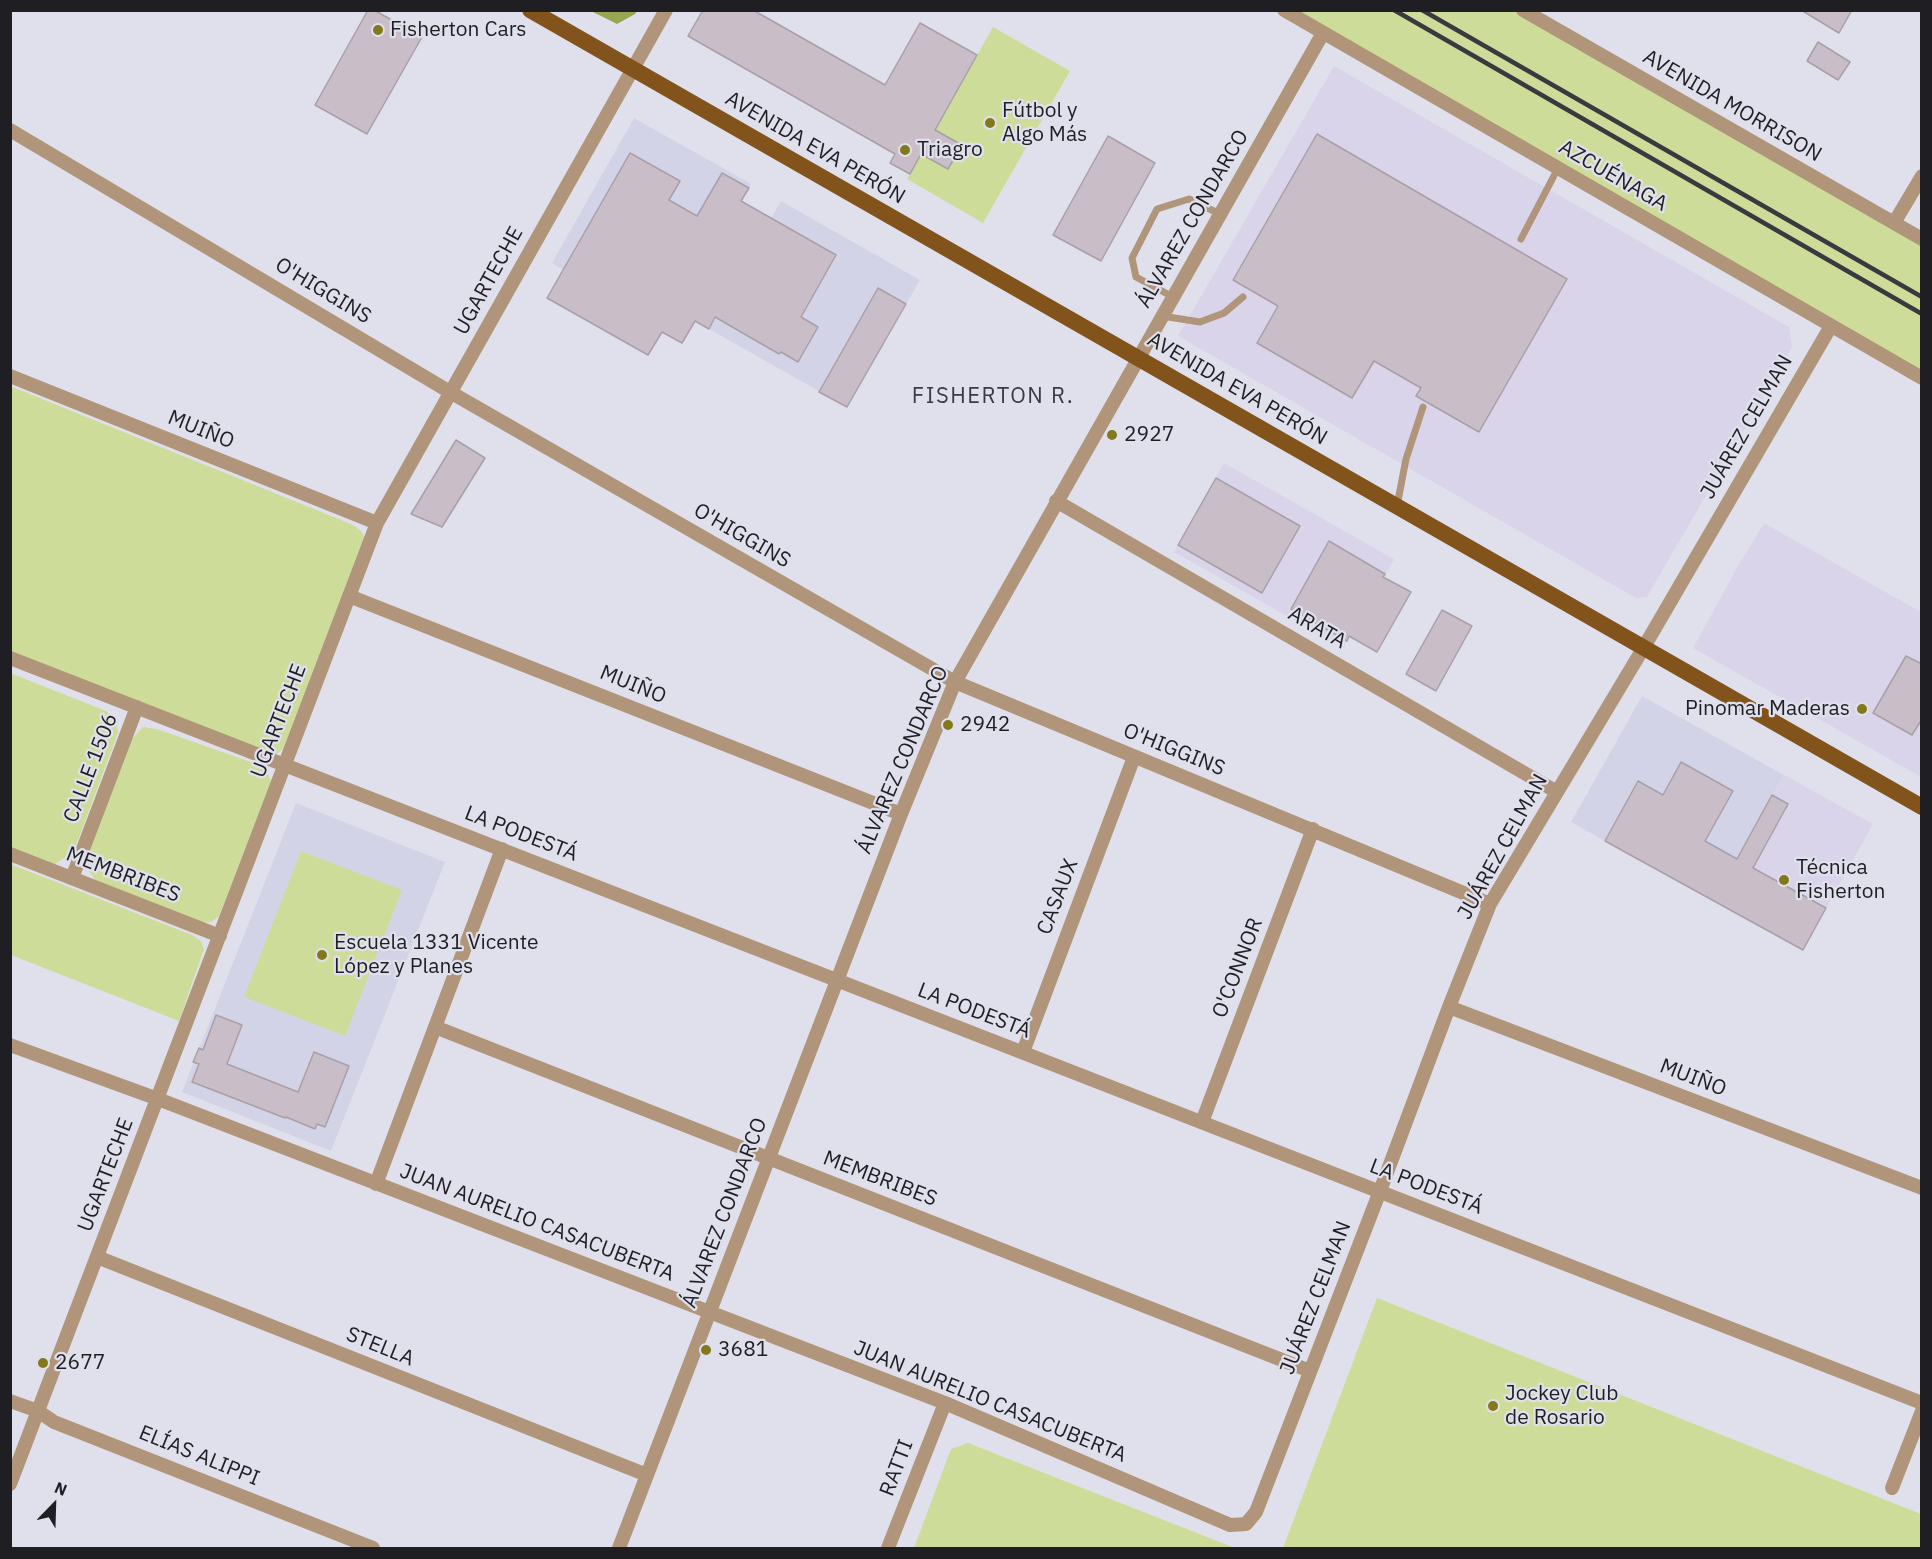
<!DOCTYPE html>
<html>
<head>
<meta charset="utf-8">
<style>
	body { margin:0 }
	#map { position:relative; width:1932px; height:1559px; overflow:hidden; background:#e0e0ed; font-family:"IBM Plex Sans",sans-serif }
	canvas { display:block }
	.frame { position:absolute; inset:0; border:12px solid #1e1e23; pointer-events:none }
	.north { position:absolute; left:24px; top:1475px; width:60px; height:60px; -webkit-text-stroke:4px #e0e0ed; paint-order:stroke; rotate:23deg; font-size:16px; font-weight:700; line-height:24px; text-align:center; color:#1e1e23 }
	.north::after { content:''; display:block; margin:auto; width:21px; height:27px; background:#1e1e23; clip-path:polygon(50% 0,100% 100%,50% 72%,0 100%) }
</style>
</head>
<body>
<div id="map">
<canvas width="1932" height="1559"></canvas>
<div class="frame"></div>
<div class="north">N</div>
</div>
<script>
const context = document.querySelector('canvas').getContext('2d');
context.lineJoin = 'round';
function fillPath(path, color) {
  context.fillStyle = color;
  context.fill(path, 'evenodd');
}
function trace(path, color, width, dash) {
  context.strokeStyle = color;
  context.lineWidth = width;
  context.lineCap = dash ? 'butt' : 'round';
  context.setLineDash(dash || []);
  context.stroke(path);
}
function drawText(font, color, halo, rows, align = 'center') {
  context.font = font + ' "IBM Plex Sans",sans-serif';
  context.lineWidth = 4.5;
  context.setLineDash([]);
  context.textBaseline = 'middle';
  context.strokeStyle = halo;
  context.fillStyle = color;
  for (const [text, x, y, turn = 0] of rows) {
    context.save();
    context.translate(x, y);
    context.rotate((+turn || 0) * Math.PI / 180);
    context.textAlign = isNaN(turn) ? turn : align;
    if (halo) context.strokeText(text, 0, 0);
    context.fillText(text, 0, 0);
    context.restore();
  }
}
const built = new Path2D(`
	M634,118L751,184L679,311L695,321L682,343L662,332L648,355L547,298L563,270L552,263Z
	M781,201L920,280L847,407L709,329Z
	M1642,696L1784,775L1714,901L1571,822Z
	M296,803L445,862L331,1151L182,1092Z`);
const industrial = new Path2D(`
	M1334,66L1789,327L1792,347L1647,597L1636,598L1178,336Z
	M1224,463L1394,559L1343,648L1174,552Z
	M1764,523L1921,612V777L1693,648L1738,566Z
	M1784,775L1873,824L1803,950L1714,901Z`);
const green = new Path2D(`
	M1284,11H1523L1921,239V378Z
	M993,27L1070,71L983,223L907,179Z
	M10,386L351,524L361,531L364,537L283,749L277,754L267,753L11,652Z
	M10,673L106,711L116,719L118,733L73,853L53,865L11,848Z
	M143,727L157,729L259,765L267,771L271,781L219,916L211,922L202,923L96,881L88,870L86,859L132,739Z
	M301,851L402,890L345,1036L244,997Z
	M10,864L192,935L201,941L204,949L179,1021L11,955Z
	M1377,1298L1921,1514V1548H1283Z
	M968,1443L1235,1548H914L951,1449Z`);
const forest = new Path2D(`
	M591,11L637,10V11L635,14L617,24Z`);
const building = new Path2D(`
	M368,10H374L422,37L367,134L315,105Z
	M703,10H753L885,85L920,23L977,55L935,130L962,145L948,169L921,154L910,174L890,163L895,154L688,36Z
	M1801,10H1852L1839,33Z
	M1818,42L1850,62L1838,80L1807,61Z
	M1317,134L1567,279L1479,432L1416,396L1421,388L1374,361L1352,398L1257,343L1278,306L1233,280Z
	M1108,136L1155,163L1101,261L1053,235Z
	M630,153L680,181L669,200L697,216L722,173L749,188L741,201L836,255L801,317L818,327L798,362L781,352L779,354L715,317L709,329L695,321L682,343L662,332L648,355L547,298Z
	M878,288L906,304L847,407L819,392Z
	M456,440L485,458L442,527L411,514Z
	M1216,478L1300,526L1262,593L1178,545Z
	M1329,541L1385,574L1383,577L1411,592L1377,652L1349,636L1347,641L1291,609Z
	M1442,610L1472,626L1436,691L1406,674Z
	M1906,656L1922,664V719L1912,735L1873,713Z
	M1681,762L1733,791L1705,841L1737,859L1772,795L1788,804L1753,868L1826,908L1803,950L1605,841L1638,781L1663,795Z
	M216,1015L242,1025L227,1064L298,1092L314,1052L349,1066L325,1127L317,1124L315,1129L286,1117L285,1118L192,1082L199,1064L193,1062L199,1048L203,1050Z`);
const service = new Path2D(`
	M1521,239L1558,168
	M1173,297L1136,277L1132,258L1157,209L1189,199L1220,214
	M1162,316L1200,322L1224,313L1243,297
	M1397,506L1406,459L1423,407`);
const minor = new Path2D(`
	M1284,10L1922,378
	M1523,10L1922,239
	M10,130L450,392L955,682L1490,904
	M1894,223L1922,176
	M10,376L377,523
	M1056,501L1557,792
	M349,596L901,814
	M10,658L1922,1403
	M10,854L220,936
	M72,878L137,707
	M1449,1007L1922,1188
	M435,1027L1310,1371
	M10,1045L158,1099L945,1403L1230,1525L1246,1524L1256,1512L1380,1191L1449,1007L1490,904L1644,647L1831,326
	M1023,1052L1134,757
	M1202,1122L1313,829
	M376,1184L502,849
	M97,1257L647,1475
	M10,1401L38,1411L54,1422L373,1548
	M10,1484L377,523L666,10
	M1892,1488L1922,1411
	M619,1548L901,814L955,682L1323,33
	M888,1548L945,1403`);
const primary = new Path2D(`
	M530,10L1922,807`);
const rail = new Path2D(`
	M1394,10L1922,314
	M1422,10L1922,297`);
const markers = [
	[378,30,6,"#84781c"],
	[990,123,6,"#84781c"],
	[905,150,6,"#84781c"],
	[1112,435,6,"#84781c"],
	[1862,709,6,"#84781c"],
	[948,725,6,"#84781c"],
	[1784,880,6,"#84781c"],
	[322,955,6,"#84781c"],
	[706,1350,6,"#84781c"],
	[43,1363,6,"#84781c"],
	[1493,1406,6,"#84781c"]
];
const poiNames = [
	["Fisherton Cars",390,30],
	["Fútbol y",1002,111],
	["Algo Más",1002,135],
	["Triagro",917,150],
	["2927",1124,435],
	["Pinomar Maderas",1850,709,"right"],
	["2942",960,725],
	["Técnica",1796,868],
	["Fisherton",1796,892],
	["Escuela 1331 Vicente",334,943],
	["López y Planes",334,967],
	["3681",718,1350],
	["2677",55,1363],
	["Jockey Club",1505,1394],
	["de Rosario",1505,1418]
];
const streetNames = [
	["AVENIDA MORRISON",1732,106,30],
	["AVENIDA EVA PERÓN",815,148,30],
	["AZCUÉNAGA",1613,176,30],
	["ÁLVAREZ CONDARCO",1193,219,-60],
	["UGARTECHE",489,281,-61],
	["O'HIGGINS",323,291,31],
	["AVENIDA EVA PERÓN",1237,389,30],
	["JUÁREZ CELMAN",1747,427,-60],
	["MUIÑO",201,430,22],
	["O'HIGGINS",742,536,30],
	["ARATA",1317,628,30],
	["MUIÑO",633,685,22],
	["UGARTECHE",279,721,-69],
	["O'HIGGINS",1174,750,22],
	["ÁLVAREZ CONDARCO",903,760,-67],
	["CALLE 1506",91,768,-69],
	["LA PODESTÁ",521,834,21],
	["JUÁREZ CELMAN",1503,847,-61],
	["MEMBRIBES",123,875,21],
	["CASAUX",1058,897,-69],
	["O'CONNOR",1238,968,-69],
	["LA PODESTÁ",974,1011,21],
	["MUIÑO",1693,1078,21],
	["UGARTECHE",106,1175,-69],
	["MEMBRIBES",880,1179,21],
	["LA PODESTÁ",1426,1187,21],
	["ÁLVAREZ CONDARCO",725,1213,-69],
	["JUAN AURELIO CASACUBERTA",537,1223,21],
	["JUÁREZ CELMAN",1316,1298,-69],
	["STELLA",380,1347,22],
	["JUAN AURELIO CASACUBERTA",990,1402,22],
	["ELÍAS ALIPPI",199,1456,22],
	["RATTI",897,1468,-69]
];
const neighbourhoodNames = [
	["FISHERTON R.",993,397]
];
fillPath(built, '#d3d3e7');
fillPath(industrial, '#d9d4ea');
fillPath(green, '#cddc98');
fillPath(forest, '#96a653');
fillPath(building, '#c9bec7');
trace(building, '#a99fa7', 1.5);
trace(service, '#b0957a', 7);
trace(minor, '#b0957a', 14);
trace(primary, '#82541c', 16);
trace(rail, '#39393f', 4.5);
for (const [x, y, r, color] of markers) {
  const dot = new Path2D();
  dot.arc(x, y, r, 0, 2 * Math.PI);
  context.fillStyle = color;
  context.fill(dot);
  trace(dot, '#e0e0ed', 2);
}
drawText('21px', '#1e1e23', '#e0e0ed', poiNames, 'left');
drawText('21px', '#1e1e23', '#e0e0ed', streetNames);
context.letterSpacing = '1.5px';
drawText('22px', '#393a43', '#e0e0ed', neighbourhoodNames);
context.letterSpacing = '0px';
</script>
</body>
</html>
